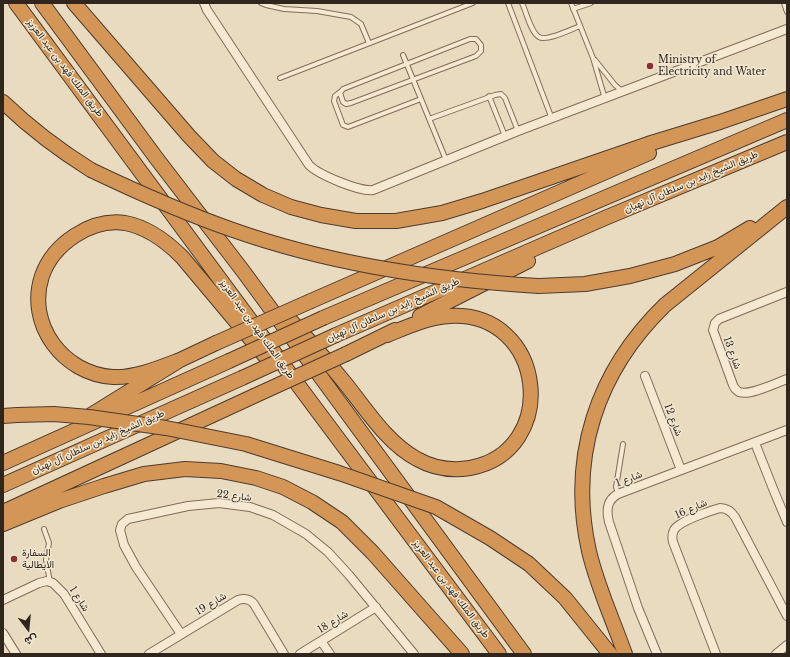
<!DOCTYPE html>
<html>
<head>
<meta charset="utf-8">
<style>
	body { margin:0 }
	#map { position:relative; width:790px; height:657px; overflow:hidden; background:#e9dbc0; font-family:"Libre Baskerville",Vazirmatn,serif }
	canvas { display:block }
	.frame { position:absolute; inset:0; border:4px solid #31261d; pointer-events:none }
	.north { position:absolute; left:8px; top:609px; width:40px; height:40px; -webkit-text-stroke:3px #f1e6cf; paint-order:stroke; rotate:164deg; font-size:11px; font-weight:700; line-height:16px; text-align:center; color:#31261d }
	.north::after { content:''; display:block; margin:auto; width:14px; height:18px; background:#31261d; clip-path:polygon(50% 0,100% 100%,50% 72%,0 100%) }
</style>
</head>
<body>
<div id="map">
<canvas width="790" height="657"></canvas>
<div class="frame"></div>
<div class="north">ش</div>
</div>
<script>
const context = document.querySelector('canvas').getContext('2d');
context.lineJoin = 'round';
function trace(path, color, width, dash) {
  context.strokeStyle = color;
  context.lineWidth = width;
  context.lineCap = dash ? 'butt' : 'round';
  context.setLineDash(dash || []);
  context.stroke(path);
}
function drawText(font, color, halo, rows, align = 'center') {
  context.font = font + ' "Libre Baskerville",Vazirmatn,serif';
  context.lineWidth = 3;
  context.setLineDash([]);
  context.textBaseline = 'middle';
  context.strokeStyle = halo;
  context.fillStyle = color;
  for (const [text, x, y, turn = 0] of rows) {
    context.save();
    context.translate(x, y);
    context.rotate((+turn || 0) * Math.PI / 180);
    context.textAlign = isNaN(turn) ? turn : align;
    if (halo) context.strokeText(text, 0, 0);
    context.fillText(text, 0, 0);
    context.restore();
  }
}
const lane = new Path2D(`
	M261,3L266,5L284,9L317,11L351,17L361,24L369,43
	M508,3L552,119
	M522,3C526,11 531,33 539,37C546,42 572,29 580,26
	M571,3L593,58L605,99
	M784,3L787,12
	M573,9L591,3
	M470,39H476L481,45V51L476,56L351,103L346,104L343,102L340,93L343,89Z
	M403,55L446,160
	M595,60L615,85L623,92
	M280,78L473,3
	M340,92L335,96L334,101L343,125L348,127L421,99
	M489,96L505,136
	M429,119L495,95L501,94L505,98L518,131
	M618,494L616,487L623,444
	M44,529L49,543L46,560L50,582`);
const street = new Path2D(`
	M204,3L207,10L309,165C319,175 360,192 373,190L518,131L787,29
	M787,292L719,319L715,323L713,330L733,385C734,388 736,390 739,392C750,396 776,383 787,379
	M645,376L681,470
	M755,443L774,491L787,522
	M3,600L39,583L47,581L53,583L64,594L101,654
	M3,633L16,654
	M181,634L136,567L124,545L120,530L122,524L128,519L188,506L219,503L250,507L273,515L306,534L328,552L349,575L414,654
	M321,641L330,654
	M149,654L238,600C244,598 250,599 254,604L284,654
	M300,654L376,607
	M657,654L638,608L609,522C606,510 607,500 618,494L787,430
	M716,654L673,542C672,538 672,534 674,530C679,521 710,511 720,508C727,508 731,511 735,517L787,616
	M776,654L787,645`);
const highway = new Path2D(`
	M16,3L310,401L499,654
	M42,3L157,159L243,271L524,654
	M74,3L189,136L213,161L236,179L263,195L291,207L321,215L356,221H396L442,213L482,201L648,144L720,122L787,99
	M3,102C30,128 59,150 91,170
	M539,286L585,284L630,276L675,264L718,247L750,228
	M311,301L649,153
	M420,316L528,261
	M323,318L787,120
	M291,321C310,341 328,362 345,383C366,409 387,443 417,459C433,468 452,471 470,468C561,451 546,311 450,316C428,317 407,327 387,335
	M336,335L605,218L787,142
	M346,354L395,330
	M180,360C159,368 135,378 113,377C63,374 26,324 42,276C53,244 91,218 125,223C147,227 167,242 182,257L265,356
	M91,415L180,360L216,343
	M3,416L17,415
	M3,463L229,361
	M3,485L242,378
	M3,512L254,396
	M3,524L59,501L104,486L144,474L185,469L221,471L256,478L283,487L312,502L342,522L373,553L462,654
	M529,564L565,598L610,654
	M625,654C613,620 597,586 589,551C568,457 597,371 665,305L787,207`);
const highwayBridge = new Path2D(`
	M91,170C137,192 184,213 233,230C332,265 435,280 539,286
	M216,343L311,301
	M229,361L323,318
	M242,378L336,335
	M254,396L346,354
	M17,415L54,414L89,417L166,428L246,444L339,473L436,507L490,538L529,564`);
const markers = [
	[650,66,4,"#8a2f34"],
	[14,559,4,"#8a2f34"]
];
const poiNames = [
	["Ministry of",658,60],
	["Electricity and Water",658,72],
	["السفارة",22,553],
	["الايطالية",22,565]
];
const streetNames = [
	["طريق الملك فهد بن عبد العزيز",65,68,53],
	["طريق الشيخ زايد بن سلطان آل نهيان",691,182,-23],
	["طريق الشيخ زايد بن سلطان آل نهيان",393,310,-24],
	["طريق الملك فهد بن عبد العزيز",257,329,54],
	["شارع 13",732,353,70],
	["شارع 12",673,420,69],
	["طريق الشيخ زايد بن سلطان آل نهيان",98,442,-24],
	["شارع 1",629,479,-21],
	["شارع 22",234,496,7],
	["شارع 16",691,509,-24],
	["طريق الملك فهد بن عبد العزيز",451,589,53],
	["شارع 1",79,599,57],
	["شارع 19",211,604,-31],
	["شارع 18",333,622,-32]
];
trace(lane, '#816c5a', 6);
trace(street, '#816c5a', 10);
trace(highway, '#4e3b2e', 16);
trace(lane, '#f5e9d2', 4);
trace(street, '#f5e9d2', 8);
trace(highway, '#d39656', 14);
trace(highwayBridge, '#4e3b2e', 16, []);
trace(highwayBridge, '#d39656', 14);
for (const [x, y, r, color] of markers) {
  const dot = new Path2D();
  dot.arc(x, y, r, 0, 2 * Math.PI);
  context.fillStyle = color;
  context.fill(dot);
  trace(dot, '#f1e6cf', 1.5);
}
drawText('10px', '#31261d', '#f1e6cf', poiNames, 'left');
drawText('10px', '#31261d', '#f1e6cf', streetNames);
</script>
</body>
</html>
